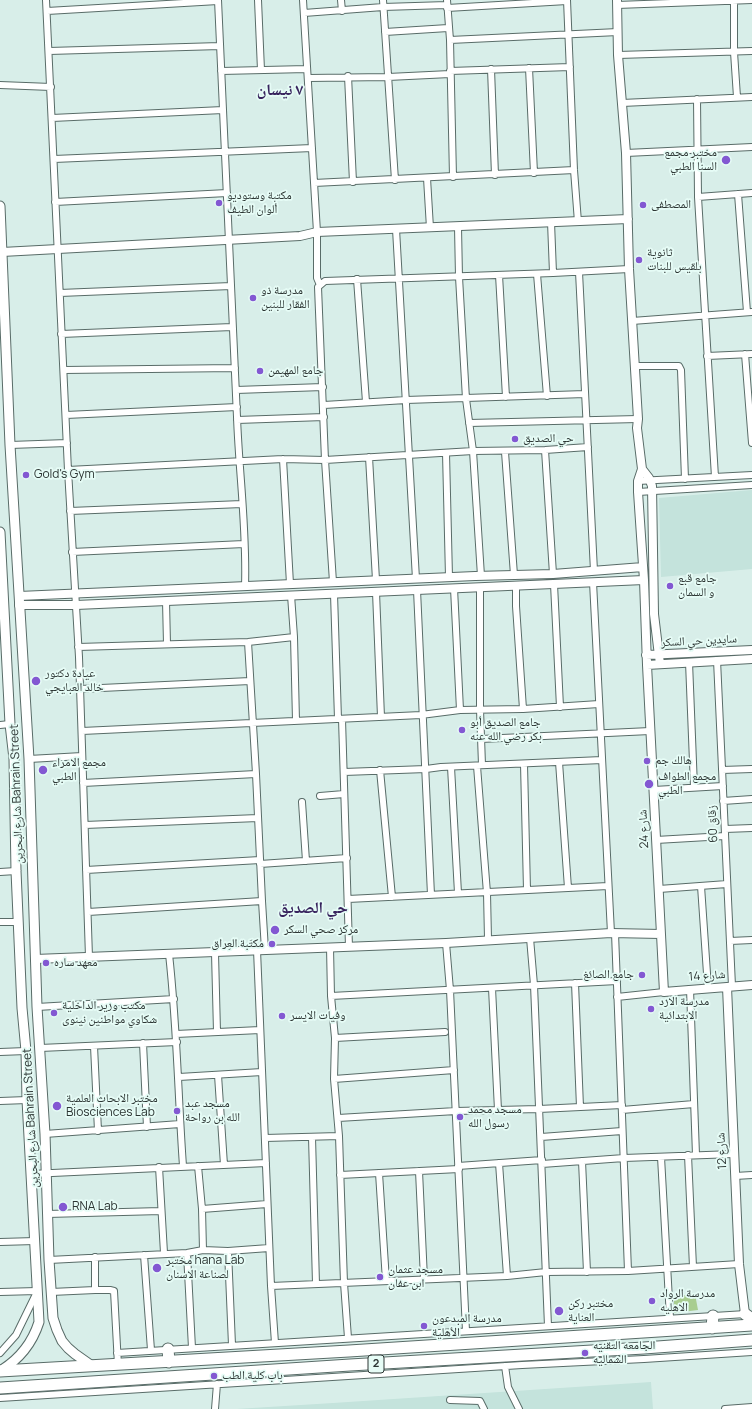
<!DOCTYPE html>
<html>
<head>
<meta charset="utf-8">
<style>
	body { margin:0 }
	canvas { display:block; background:#d8eee9 }
</style>
</head>
<body>
<canvas width="752" height="1409"></canvas>
<script>
const context = document.querySelector('canvas').getContext('2d');
context.lineJoin = 'round';
function fillPath(path, color) {
  context.fillStyle = color;
  context.fill(path, 'evenodd');
}
function trace(path, color, width, dash) {
  context.strokeStyle = color;
  context.lineWidth = width;
  context.lineCap = dash ? 'butt' : 'round';
  context.setLineDash(dash || []);
  context.stroke(path);
}
function drawText(font, color, halo, rows, align = 'center') {
  context.font = font + ' Manrope,"Noto Naskh Arabic",sans-serif';
  context.lineWidth = 3.5;
  context.setLineDash([]);
  context.textBaseline = 'middle';
  context.strokeStyle = halo;
  context.fillStyle = color;
  for (const [text, x, y, turn = 0] of rows) {
    context.save();
    context.translate(x, y);
    context.rotate((+turn || 0) * Math.PI / 180);
    context.textAlign = isNaN(turn) ? turn : align;
    if (halo) context.strokeText(text, 0, 0);
    context.fillText(text, 0, 0);
    context.restore();
  }
}
const built = new Path2D(`
	M752,490V569L661,577L659,498Z
	M651,1382L653,1409H236L333,1403Z`);
const green = new Path2D(`
	M695,1294L698,1310L674,1313V1296Z`);
const minor = new Path2D(`
	M46,0L68,470L79,657L89,957
	M218,0C224,139 231,278 237,417C239,473 247,530 245,586
	M258,0L261,70
	M303,0L317,232V278L320,285
	M341,0L342,11
	M383,0L395,180
	M447,0L450,40L453,177
	M567,0L574,170L578,222
	M734,0V52L737,97
	M617,5L752,0
	M447,8L567,1
	M47,11L218,1
	M304,13L383,7L447,5
	M385,32L448,28
	M450,40L618,32
	M49,51L220,46
	M618,55L752,51
	M529,68L534,173
	M491,69L495,175
	M221,71L307,69
	M450,71L570,67
	M348,76L353,182
	M308,78L388,77L450,74
	M0,85L51,87
	M697,99L698,197L715,477
	M622,103L752,97
	M52,118L223,110
	M626,153L752,147
	M54,159L312,148
	M427,178L430,228
	M314,183L574,170
	M738,194L747,312
	M698,197L752,193
	M55,202L227,193
	M551,222L553,273
	M458,227L459,277L466,399L473,451L481,576
	M396,229L416,579
	M579,272L594,571
	M537,274L547,396
	M499,275L506,397
	M357,279L366,402
	M60,293L231,286
	M632,321L752,312
	M61,334L232,327
	M745,354L752,443
	M707,356L752,354
	M635,366H679L681,370L685,479
	M64,370L235,368
	M236,390L323,387
	M324,405L406,400L585,394
	M66,415L237,407
	M237,420L324,417
	M469,423L638,419
	M10,445L67,443
	M545,450L553,574
	M505,452L514,575
	M446,453L449,577
	M369,457L376,580
	M283,459L290,584
	M68,470L283,459L325,460L473,451L545,450L588,447
	M638,481L752,475
	M638,492L752,485
	M70,511L242,504
	M72,552L244,544
	M333,582L325,460L318,287L325,281L553,273L629,269
	M593,582L611,933
	M554,584L560,707
	M516,585V606L523,709
	M480,587V709L482,765
	M454,588L460,710
	M417,590C421,692 427,793 431,895
	M376,592L381,717
	M334,594L338,719
	M291,595L294,637L296,721
	M166,601L167,644
	M248,642L256,774L262,901L265,950
	M78,647L248,642L294,637
	M717,660L732,986
	M689,662L694,787
	M80,689L250,681
	M342,719L349,947
	M0,725L10,724
	M82,731L421,715L460,710L523,709L599,704
	M481,739L650,731
	M29,759L82,756
	M559,762L568,888
	M524,764L527,890
	M477,766L487,893L488,939
	M451,767L458,893
	M380,770L392,897
	M722,770L752,769
	M344,772L426,769L441,767L602,760
	M83,783L256,774
	M654,790L723,786
	M320,796L344,794
	M723,801L752,799
	M302,802L306,861
	M85,825L258,818
	M725,829L752,828
	M656,840L725,836
	M260,864L347,858
	M86,870L260,860
	M0,872L16,871
	M701,886L708,988
	M659,889L727,884
	M348,899L608,886
	M88,912L262,901
	M0,922H19
	M615,933L628,1271
	M530,938L534,985L548,1326
	M730,941L752,940
	M446,943L450,990L466,1331
	M330,947L331,996L335,1038L334,1079L339,1136L344,1283L348,1338
	M257,950L271,1286L275,1343
	M215,953L217,1032
	M169,954C177,1025 178,1096 183,1166
	M575,983L580,1107
	M492,988L498,1110
	M690,989L696,1155
	M331,996L617,981
	M617,997L664,992
	M37,1007L174,999
	M176,1034L260,1030
	M335,1038L445,1032
	M143,1043L147,1127
	M94,1046L98,1131
	M40,1048L177,1042
	M0,1052L26,1051
	M218,1075L224,1165
	M179,1077L262,1072
	M334,1079L454,1070
	M0,1101L27,1100
	M622,1110L694,1104
	M338,1118L456,1111L539,1109L622,1105
	M45,1134L180,1124
	M312,1137L316,1284
	M541,1137L622,1131
	M265,1138L339,1136
	M688,1155L693,1267
	M661,1157L670,1318
	M582,1161L587,1272
	M499,1163L507,1276
	M542,1164L624,1158L734,1154
	M198,1166L202,1209L203,1250
	M458,1166L542,1160
	M159,1167L164,1253
	M419,1171L424,1279
	M379,1173L386,1281
	M31,1174L266,1163
	M340,1175L459,1169
	M735,1176L752,1175
	M202,1209L267,1204
	M47,1214L161,1211
	M0,1242L35,1241
	M228,1251L232,1345
	M187,1253L192,1348
	M144,1255L151,1350
	M95,1257V1290H110L114,1291L118,1365
	M49,1260L187,1253L203,1250L228,1251L269,1248
	M271,1286L507,1276L546,1272L628,1271L739,1264
	M0,1292L37,1291
	M51,1292L95,1290
	M0,1353L16,1335L36,1294
	M117,1353L746,1314
	M505,1366L508,1387L519,1409
	M0,1398L522,1365L644,1359L752,1352
	M450,1400L480,1401L484,1409
	M215,1409L217,1384
	M725,1409L752,1407`);
const tertiary = new Path2D(`
	M617,0L618,55L626,153L629,269L638,419L637,428L642,469L638,481V492L644,580L647,665L664,992L752,985
	M2,252L300,236L317,232L628,219
	M642,469L649,478L652,486L654,614L660,664
	M19,596L475,576L553,574L643,567
	M19,605H76L644,580
	M646,655L752,650
	M647,665L752,659
	M35,959L446,943L611,933L661,934
	M727,987L739,1264L745,1314`);
const secondary = new Path2D(`
	M0,206L10,445L29,759L37,1007L45,1134L49,1260L53,1318L57,1330L62,1341L68,1348L75,1354L92,1366
	M0,532L10,724L14,759L16,871L22,1008L26,1051L27,1100L39,1322C32,1344 20,1359 0,1371`);
const trunk = new Path2D(`
	M745,1314L752,1319
	M712,1328L713,1316
	M168,1349L169,1362
	M0,1371L349,1351L752,1325
	M0,1388L350,1365L644,1348L752,1340`);
const markers = [
	[726,160,5,"#8358d2"],
	[219,203,4,"#8358d2"],
	[643,205,4,"#8358d2"],
	[639,260,4,"#8358d2"],
	[253,298,4,"#8358d2"],
	[260,371,4,"#8358d2"],
	[515,439,4,"#8358d2"],
	[26,475,4,"#8358d2"],
	[670,586,4,"#8358d2"],
	[36,681,5,"#8358d2"],
	[462,730,4,"#8358d2"],
	[647,761,4,"#8358d2"],
	[43,770,5,"#8358d2"],
	[649,784,5,"#8358d2"],
	[275,930,5,"#8358d2"],
	[272,944,4,"#8358d2"],
	[46,963,4,"#8358d2"],
	[642,975,4,"#8358d2"],
	[651,1009,4,"#8358d2"],
	[54,1013,4,"#8358d2"],
	[282,1016,4,"#8358d2"],
	[57,1106,5,"#8358d2"],
	[177,1111,4,"#8358d2"],
	[460,1117,4,"#8358d2"],
	[63,1207,5,"#8358d2"],
	[157,1268,5,"#8358d2"],
	[380,1277,4,"#8358d2"],
	[652,1301,4,"#8358d2"],
	[559,1311,5,"#8358d2"],
	[424,1326,4,"#8358d2"],
	[585,1353,4,"#8358d2"],
	[214,1376,4,"#8358d2"]
];
const shields = [
	[376,1364,16]
];
const shieldNames = [
	["2",376,1364]
];
const poiNames = [
	["مختبر مجمع",717,153,"right"],
	["السنا الطبي",717,167,"right"],
	["مكتبة وستوديو",227,196],
	["ألوان الطيف",227,210],
	["المصطفى",651,205],
	["ثانوية",647,253],
	["بلقيس للبنات",647,267],
	["مدرسة ذو",261,291],
	["الفقار للبنين",261,305],
	["جامع المهيمن",268,371],
	["حي الصديق",523,439],
	["Gold's Gym",34,475],
	["جامع قبع",678,579],
	["و السمان",678,593],
	["عيادة دكتور",45,674],
	["خالد العبايجي",45,688],
	["جامع الصديق أبو",470,723],
	["بكر رضي الله عنه",470,737],
	["هالك جم",655,761],
	["مجمع الامراء",52,763],
	["الطبي",52,777],
	["مجمع الطواف",658,777],
	["الطبي",658,791],
	["مركز صحي السكر",284,930],
	["مكتَبة العِراق",264,944,"right"],
	["معهد ساره",54,963],
	["جامع الصائغ",634,975,"right"],
	["مدرسة الازد",659,1002],
	["الابتدائية",659,1016],
	["مكتب وزير الداخلية",62,1006],
	["شكاوي مواطنين نينوى",62,1020],
	["وفيات الايسر",290,1016],
	["مختبر الابحاث العلمية",66,1099],
	["Biosciences Lab",66,1113],
	["مسجد عبد",185,1104],
	["الله بن رواحة",185,1118],
	["مسجد محمد",468,1110],
	["رسول الله",468,1124],
	["RNA Lab",72,1207],
	["مختبر hana Lab",166,1261],
	["لصناعة الاسنان",166,1275],
	["مسجد عثمان",388,1270],
	["ابن عفان",388,1284],
	["مدرسة الرواد",660,1294],
	["الاهليه",660,1308],
	["مختبر ركن",568,1304],
	["العناية",568,1318],
	["مدرسة المبدعون",432,1319],
	["الأهلية",432,1333],
	["الجامعه التقنيه",593,1346],
	["الشماليه",593,1360],
	["باب كلية الطب",222,1376]
];
const streetNames = [
	["سايدين حي السكر",699,641,-3],
	["شارع البحرين Bahrain Street",17,794,-92],
	["زقاق 60",713,824,-93],
	["شارع 24",644,829,-93],
	["شارع 14",707,976,-4],
	["شارع البحرين Bahrain Street",31,1118,-93],
	["شارع 12",722,1151,-93]
];
const districtNames = [
	["٧ نيسان",280,91],
	["حي الصديق",313,909]
];
fillPath(built, '#c4e3dc');
fillPath(green, '#a8cd90');
trace(minor, '#596c68', 8);
trace(tertiary, '#596c68', 10);
trace(secondary, '#596c68', 11);
trace(trunk, '#596c68', 13);
trace(minor, '#fff', 6);
trace(tertiary, '#fff', 8);
trace(secondary, '#fff', 9);
trace(trunk, '#fff', 11);
for (const [x, y, r, color] of markers) {
  const dot = new Path2D();
  dot.arc(x, y, r, 0, 2 * Math.PI);
  context.fillStyle = color;
  context.fill(dot);
  trace(dot, '#e6fcf6', 1.5);
}
for (const [x, y, w] of shields) {
  const box = new Path2D();
  box.roundRect(x - w / 2, y - 9, w, 18, 3);
  context.fillStyle = '#e6fcf6';
  context.fill(box);
  trace(box, '#2c3533', 1);
}
drawText('bold 11px', '#2c3533', null, shieldNames);
drawText('12px', '#2c3533', '#e6fcf6', poiNames, 'left');
drawText('12px', '#2c3533', '#e6fcf6', streetNames);
drawText('bold 16px', '#37235d', '#e6fcf6', districtNames);
</script>
</body>
</html>
